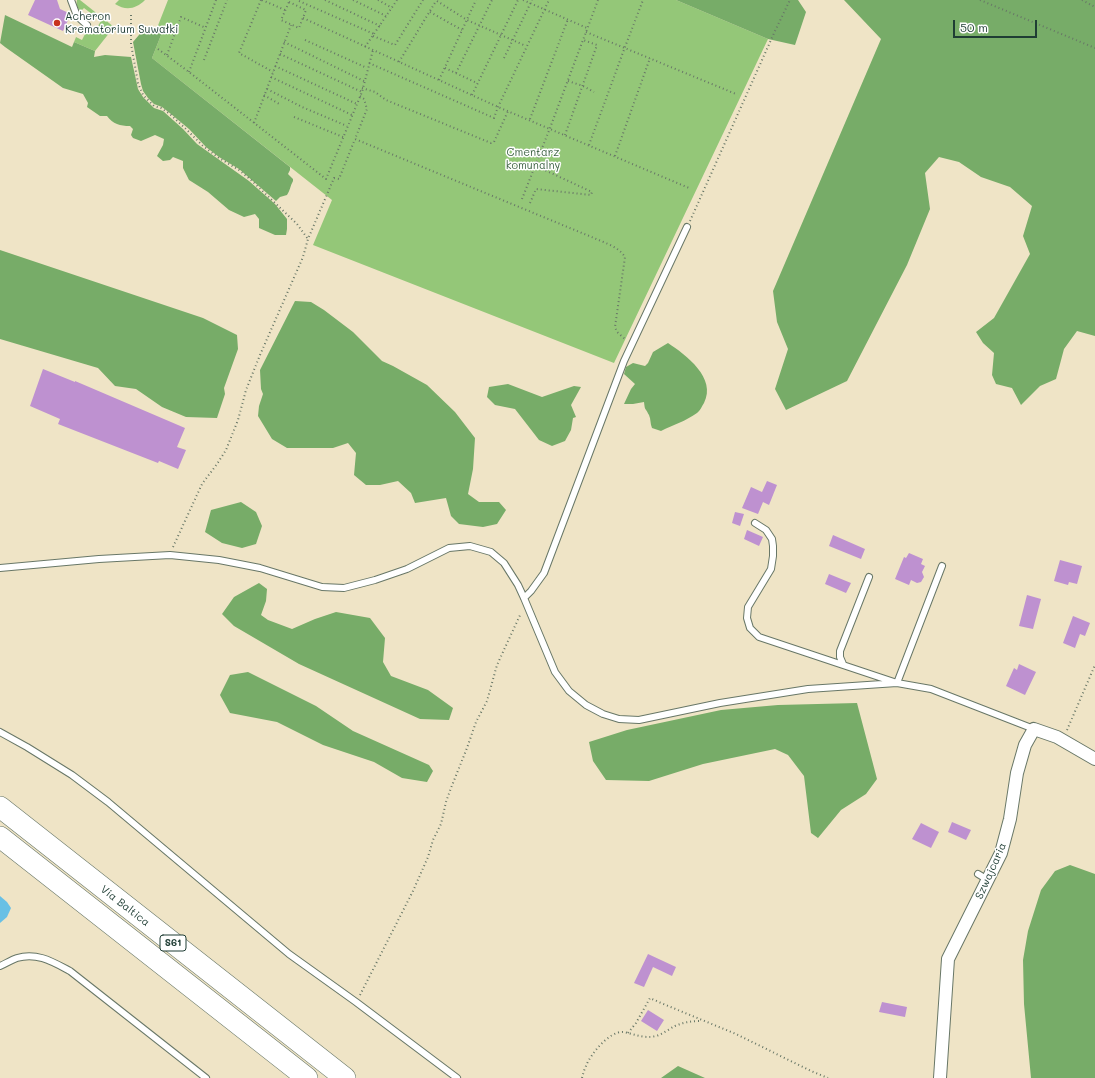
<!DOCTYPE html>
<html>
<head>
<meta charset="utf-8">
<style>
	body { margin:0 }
	#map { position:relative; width:1095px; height:1078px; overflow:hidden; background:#efe4c6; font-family:Mali,sans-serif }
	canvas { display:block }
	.scale { position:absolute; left:953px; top:20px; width:84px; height:18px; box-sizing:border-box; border:2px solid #1f3d34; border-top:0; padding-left:5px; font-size:12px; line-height:14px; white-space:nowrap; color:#1f3d34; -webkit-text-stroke:3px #fff; paint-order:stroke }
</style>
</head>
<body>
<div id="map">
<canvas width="1095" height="1078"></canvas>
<div class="scale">50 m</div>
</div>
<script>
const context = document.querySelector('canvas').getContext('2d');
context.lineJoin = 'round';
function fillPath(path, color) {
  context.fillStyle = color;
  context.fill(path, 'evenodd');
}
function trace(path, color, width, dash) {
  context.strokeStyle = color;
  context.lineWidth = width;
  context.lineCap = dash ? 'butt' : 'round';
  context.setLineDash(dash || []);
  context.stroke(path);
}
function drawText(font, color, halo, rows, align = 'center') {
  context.font = font + ' Mali,sans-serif';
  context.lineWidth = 3;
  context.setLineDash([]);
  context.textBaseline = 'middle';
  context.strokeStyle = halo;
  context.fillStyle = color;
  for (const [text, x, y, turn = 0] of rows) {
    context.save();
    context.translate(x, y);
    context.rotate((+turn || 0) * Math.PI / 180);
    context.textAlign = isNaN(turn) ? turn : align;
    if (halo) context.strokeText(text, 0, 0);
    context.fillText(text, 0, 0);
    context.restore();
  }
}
const green = new Path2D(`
	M77,0H80L114,27L95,51L74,42L76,37L82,40L86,32C94,35 97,27 101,21L84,8L81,11C77,8 76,5 77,0Z
	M119,0H145C136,9 126,11 115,4Z
	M168,0H676L768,39L614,363L313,245L332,200L152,58L163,30L159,27L157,28Z`);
const forest = new Path2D(`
	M676,0H798L806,12L795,45L768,39Z
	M844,0H1095V336L1077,331L1064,349L1056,379L1040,386L1021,405L1012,388L996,384L992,375L994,353L983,343L976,332L994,318L1030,254L1023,236L1032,206L1010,187L981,177L959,162L939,157L925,173L930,209L907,265L847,381L786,410L775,389L788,349L777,322L773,291L881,39Z
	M5,15L72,47L74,42L95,51L94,57L105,55L131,57L138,89L143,97L154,108L163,111L183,129L197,144L249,181L275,204L287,219V229L286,235H275L259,228V219L255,214L244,217L229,210L208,192L189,180L183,168V161L173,157L170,160L163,161L157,156L163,145L164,139L155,135L141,141L133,138L131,135L133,129L130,126C120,126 113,124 107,116H100L87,107L88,103L83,94L63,88L5,47L0,43Z
	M159,27L163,30L152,58L290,167V170L288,174L293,179V181C290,186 290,191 287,195L280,197L276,201L239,169L219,157L206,147L189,129L171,114L162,107L154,104L148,98L143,91L141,84L133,42L144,29L155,32L157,28Z
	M0,250L203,318L237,335L238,349L224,388L225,394L217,418L186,417L162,407L136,389L115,386L98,368L0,339Z
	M295,301L311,302L324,310L353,332L382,361L393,366L427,385L455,412L475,438L473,469L468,494L479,502H499L506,510L497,524L483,527L459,524L451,516L446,498L415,503L411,493L398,481L380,485H366L354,475L356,453L348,443L333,448H287L272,439L258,416L259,406L263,394L261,389L260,370Z
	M668,343C686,355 717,378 704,403C702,406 700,411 697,413C686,421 673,425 661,431L652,428C650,424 651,419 649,415C645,407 645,411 644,402L633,404H624L631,389L635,384L624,374L626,367L633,363L645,366L648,363L653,352Z
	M508,384L542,397L574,386L581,387L571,405L576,417L573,418L571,430L565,441L552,446L539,440L515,409L495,405L487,397L489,387Z
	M241,502L256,512L262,526L256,544L242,548L222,543L205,532L211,510Z
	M259,583L267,589L266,601L261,615L268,620L292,629L315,619L336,612L370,618L385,638L383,662L391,676L428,690L453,708L449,720L420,719L299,664L234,626L222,614L234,597Z
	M248,672L316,706L353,731L429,765L433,771L427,782L402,778L374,762L323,745L277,722L230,713L220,695L230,675Z
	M857,703L877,779L866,794L841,810L818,838L811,833L804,776L788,755L775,749L703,764L649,781L606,780L593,761L589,742L627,730L721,710L778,705Z
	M1070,865L1095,874V1078H1031L1024,1004L1023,960L1028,931L1041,890L1055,871Z
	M678,1066L705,1078H661Z`);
const water = new Path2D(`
	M0,896L7,902L11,908L7,917L0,923Z`);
const building = new Path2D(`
	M35,0H57L60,9L71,14L63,31L28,15Z
	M43,369L75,382V381L185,428L177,447L186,450L178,469L159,461L158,463L58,424L60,419L30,406Z
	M767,481L777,485L769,505L763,502L758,514L742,508L751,487L762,492Z
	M735,512L744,514L740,526L732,523Z
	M747,530L763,537L759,546L744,539Z
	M833,535L865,549L861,559L829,546Z
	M909,553L923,559L921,564L925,566L922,572L924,577L921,582L917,583L911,580L909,585L895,579L904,557L906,558Z
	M1060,560L1082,566L1077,584L1069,582L1068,585L1054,581Z
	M829,574L851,583L846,593L825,584Z
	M1027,595L1041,599L1033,629L1019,626Z
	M1073,616L1090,623L1085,636L1080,634L1075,648L1063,643Z
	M1019,664L1036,672L1025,695L1006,686L1014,668L1017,670Z
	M952,822L971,830L966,840L948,832Z
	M921,823L939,832L931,848L912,839Z
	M648,954L676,967L672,976L653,967L644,987L634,983Z
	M882,1002L907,1007L905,1017L879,1012Z
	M648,1010L664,1020L657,1031L641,1021Z`);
const path = new Path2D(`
	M261,0L239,53L273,72
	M262,0L285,10
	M325,0L380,26
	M353,0L386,16
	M378,0L392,8
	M523,0L587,28
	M980,0L1095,48
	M1082,0L1095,7
	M299,1L374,34
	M437,1L467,20L526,46
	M289,2L306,10L299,28L281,20Z
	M430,12L462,30
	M131,15V44L138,83L143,95L154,106L161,108L170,114L187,130L203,146L219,158L239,170L251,180L297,224L308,239
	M303,18L498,107L689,188
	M586,32L736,94
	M373,36L395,45L423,0
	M305,40L367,68
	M284,42L364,81
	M365,47L397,0
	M158,49L189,72L326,179L362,92L373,50
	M280,54L362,92
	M167,55L181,17L206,28
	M504,58L532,0
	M204,60L227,0
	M399,62L436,1
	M369,63L494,118L498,107L549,0
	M275,66L357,104
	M445,68L477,83
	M189,72L216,0
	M456,73L492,0
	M271,77L352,115
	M439,80L476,0
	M568,81L583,86L594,92
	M362,88L375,92L386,100L491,143L494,142L508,111
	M267,89L302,107L347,126
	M264,95L281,105
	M472,95L518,0
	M360,96L364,99L367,109L355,139L594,238C605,243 619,247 625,257L615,327L617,332L625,339
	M294,117L343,137
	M530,119L568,19
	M254,123L291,25
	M565,135L597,45L583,40
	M589,145L625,47L643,0
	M615,156L650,58
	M522,199L550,128L598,0
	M530,203L536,189L591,195L592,192L536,166
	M690,221L775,31L790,0
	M173,547L202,484L217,464L226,450L238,420L246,390L260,355L303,257L308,239L334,178L339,179L355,139
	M1067,730L1095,665
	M360,995L413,891L428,857L433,840L441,824L446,802L451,788L467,748L476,722L487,701L497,665L521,613
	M628,1033L636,1023L650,998L661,1003L736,1034L811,1071L828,1078
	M582,1078C583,1074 584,1070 586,1066C590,1055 609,1031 623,1032C634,1034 644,1039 656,1036C663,1034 669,1029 675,1026C684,1022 692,1021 702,1021`);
const lane = new Path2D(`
	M71,0L77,16L87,25
	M755,523L766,530L772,539L773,546V556L771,569L748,607L747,618L750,628L759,637L897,683L931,689L1034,729
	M0,568L99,559L170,555L219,560L260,568L322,587L344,588L375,580L407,569L449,548L470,546L491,552L504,563L518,585L524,598L555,672L569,691L586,705L603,714L619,719L639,720L720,703L808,689L897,683
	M524,598L531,591L544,573L624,361L687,227
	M843,664L840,657V651L869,577
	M897,683L942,566
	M0,732L27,747L72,775L108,802L289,954L356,1002L457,1078
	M978,874L988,880
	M0,966C5,964 11,960 17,958C37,952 53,962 70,971L206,1078`);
const street = new Path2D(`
	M940,1078L948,959L1001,853L1010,819L1017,773L1025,745L1034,729L1057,737L1095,759`);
const highway = new Path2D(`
	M0,807L345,1078
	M0,837L307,1078`);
const markers = [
	[57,23,4,"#c8321e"]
];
const shields = [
	[173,943,26]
];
const shieldNames = [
	["S61",173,943]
];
const poiNames = [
	["Acheron",65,17],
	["Krematorium Suwałki",65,30]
];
const parkNames = [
	["Cmentarz",533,153],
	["komunalny",533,166]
];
const streetNames = [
	["Szwajcaria",991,871,-66],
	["Via Baltica",125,906,38]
];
fillPath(green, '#94c778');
fillPath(forest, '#77ac68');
fillPath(water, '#68c0e5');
fillPath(building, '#be91d0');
trace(lane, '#687767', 8);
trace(street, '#687767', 14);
trace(highway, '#687767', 22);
trace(path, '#687767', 2, [1, 3]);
trace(lane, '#fff', 6);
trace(street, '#fff', 12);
trace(highway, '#fff', 21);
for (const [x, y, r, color] of markers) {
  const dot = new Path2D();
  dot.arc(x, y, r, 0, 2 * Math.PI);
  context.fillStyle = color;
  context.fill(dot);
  trace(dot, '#fff', 1.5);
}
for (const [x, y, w] of shields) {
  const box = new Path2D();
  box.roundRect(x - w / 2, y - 8, w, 16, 3);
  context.fillStyle = '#fff';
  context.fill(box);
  trace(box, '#1f3d34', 1);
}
drawText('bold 10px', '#1f3d34', null, shieldNames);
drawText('11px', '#1f3d34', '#fff', poiNames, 'left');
drawText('11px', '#426648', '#fff', parkNames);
drawText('11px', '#1f3d34', '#fff', streetNames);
</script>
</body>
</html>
